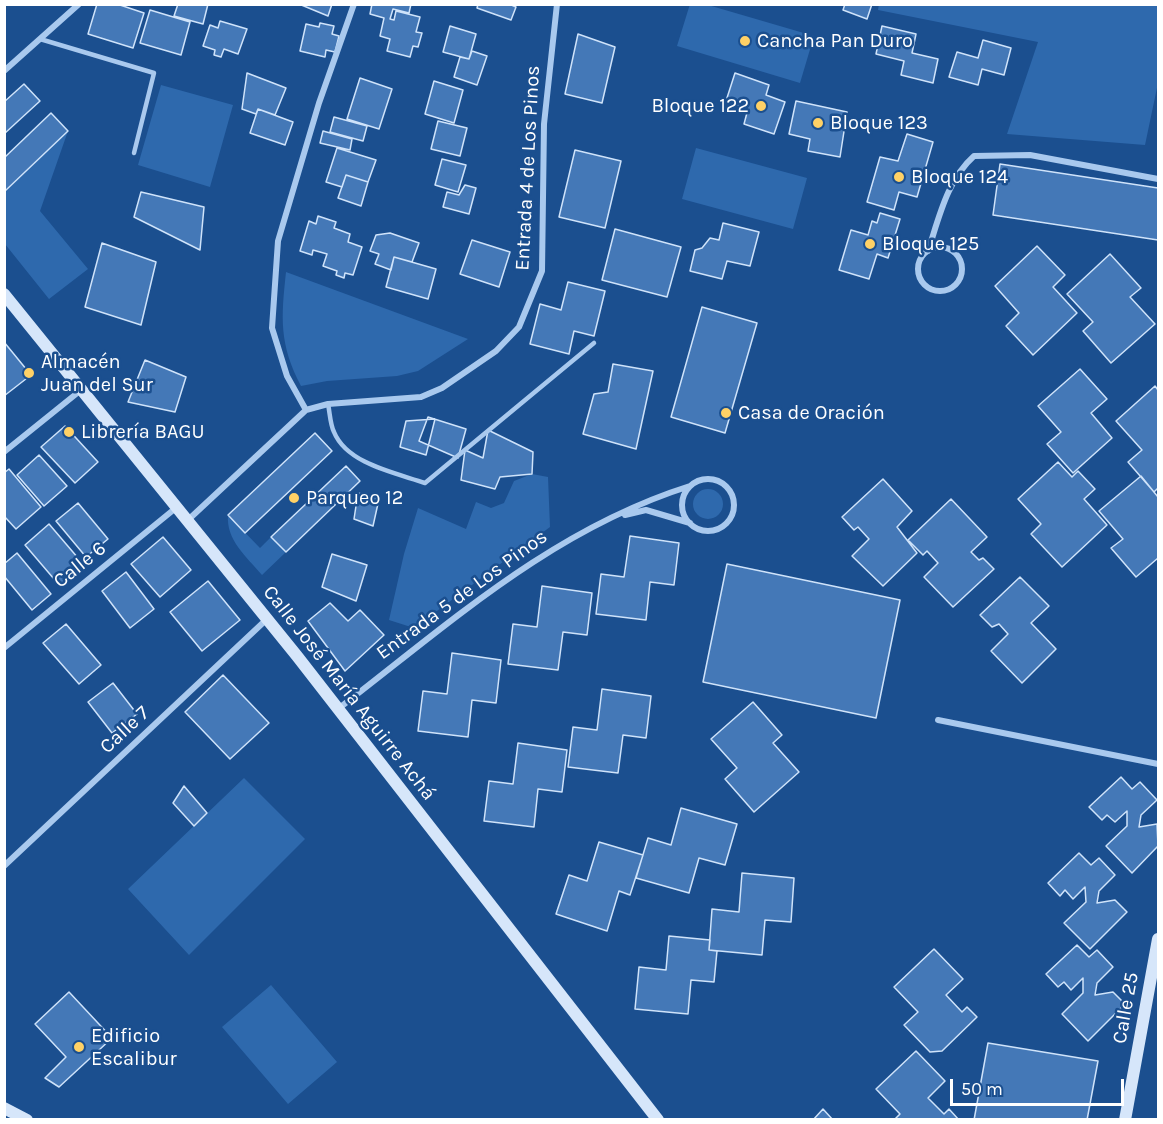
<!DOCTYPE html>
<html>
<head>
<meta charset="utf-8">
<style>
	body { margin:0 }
	#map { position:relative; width:1163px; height:1124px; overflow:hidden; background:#1b4f8f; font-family:Karla,sans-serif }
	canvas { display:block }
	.frame { position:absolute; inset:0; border:6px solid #fff; pointer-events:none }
	.scale { position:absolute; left:950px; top:1079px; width:174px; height:27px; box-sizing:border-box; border:3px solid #fff; border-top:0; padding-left:8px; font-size:18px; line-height:21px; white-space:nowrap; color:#fff; -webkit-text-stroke:4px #1b4f8f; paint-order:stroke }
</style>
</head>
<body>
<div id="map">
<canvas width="1163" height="1124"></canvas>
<div class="frame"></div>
<div class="scale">50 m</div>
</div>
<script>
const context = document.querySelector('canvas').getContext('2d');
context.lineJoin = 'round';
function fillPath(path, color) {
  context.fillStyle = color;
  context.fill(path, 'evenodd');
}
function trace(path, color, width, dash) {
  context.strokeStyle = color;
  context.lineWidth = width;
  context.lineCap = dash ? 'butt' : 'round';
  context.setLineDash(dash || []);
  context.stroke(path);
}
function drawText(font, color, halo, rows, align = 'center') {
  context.font = font + ' Karla,sans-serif';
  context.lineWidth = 5;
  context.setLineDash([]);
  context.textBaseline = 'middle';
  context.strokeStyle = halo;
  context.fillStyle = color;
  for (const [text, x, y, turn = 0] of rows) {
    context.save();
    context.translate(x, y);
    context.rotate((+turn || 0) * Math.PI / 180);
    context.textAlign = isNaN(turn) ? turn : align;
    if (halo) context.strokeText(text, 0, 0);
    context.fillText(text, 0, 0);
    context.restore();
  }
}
const green = new Path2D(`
	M690,4L708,5L814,36L800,83L677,46Z
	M879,4L1158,5V83L1145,145L1007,134L1038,42L878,10Z
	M161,85L233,105L210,187L138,165Z
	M68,131L40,211L88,269L49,299L5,244V192Z
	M696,148L807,178L793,229L682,199Z
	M286,272L468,339L418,371L397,376L327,381L301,386C279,344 281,318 286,272Z
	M532,474L548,477L550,527L414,628L389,620L404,554L418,508L466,529L476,502L491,508L504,503L514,481Z
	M693 504a15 15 0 1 1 30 0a15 15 0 1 1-30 0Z
	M228,515L260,548L271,537L286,552L262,575C246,556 226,540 228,515Z
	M244,778L305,839L189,955L128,889Z
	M271,985L337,1062L288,1104L222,1027Z`);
const building = new Path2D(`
	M97,4H117L144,13L133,48L88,34Z
	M178,4H208L203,24L174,16Z
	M299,4H332L328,16Z
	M372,4H411L409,13L393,9L390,19L394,20L396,11L420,17L416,32L422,33L418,47L413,46L410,57L387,51L390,39L380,36L384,18L370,14Z
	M478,4H509L516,7L511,20L477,8Z
	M845,4H872L867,19L843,10Z
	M150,10L190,22L181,55L140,43Z
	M220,21L247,29L238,54L224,49L221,57L214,55L215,50L203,46L210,25L218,28Z
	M320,23L334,26L332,34L339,36L335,52L326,50L325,57L300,51L306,24L319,27Z
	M450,26L476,34L469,59L443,52Z
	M882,26L916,34L912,53L938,59L933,83L901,75L904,61L876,54Z
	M578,34L615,47L602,103L565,94Z
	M983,40L1011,48L1004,75L982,69L978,85L949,77L957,52L978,58Z
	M472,51L487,56L477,85L454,77L460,57L469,59Z
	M247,73L286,88L275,115L258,109L256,114L242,109Z
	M735,73L769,85L766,95L785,102L774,134L744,124L748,109L726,101Z
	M360,78L392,89L379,129L347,119Z
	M434,81L463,90L454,123L425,114Z
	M24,84L40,101L4,134V102Z
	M796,101L847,112L840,157L808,151L810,139L789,134Z
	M258,109L293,122L285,145L250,133Z
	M51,113L68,131L4,192V158Z
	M334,117L367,126L363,141L330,132Z
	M438,121L467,128L460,156L431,149Z
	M323,131L352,139L350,150L320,143Z
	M907,134L933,142L917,197L899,192L894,210L867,202L880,157L898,161Z
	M337,148L376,160L368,182L346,175L342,187L326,182Z
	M575,150L621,161L605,228L559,217Z
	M442,159L466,165L458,192L435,185Z
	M1000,164L1158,188V240L993,215Z
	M346,175L368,182L361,206L338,198Z
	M465,185L476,188L469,214L443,207L447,192L459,195Z
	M141,192L204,207L200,250L134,217Z
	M880,213L900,219L888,258L877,254L869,279L839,270L851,230L868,235L872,221L877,223Z
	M318,216L336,222L334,228L350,234L348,242L362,247L353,275L345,273L344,278L336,275L337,271L323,266L327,254L313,250L312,255L300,251L309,221L316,224Z
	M723,223L759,232L750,266L727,261L722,279L690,271L695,250L702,248L710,238L719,240Z
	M615,229L681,247L667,297L602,280Z
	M390,233L419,243L412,262L394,257L391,270L375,264L379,254L370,251L376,235Z
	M472,240L510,252L499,287L460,274Z
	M102,243L156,262L141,325L85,307Z
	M1037,246L1065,275L1053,287L1077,313L1033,355L1006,326L1019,313L995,286Z
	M1110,254L1141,288L1130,297L1155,324L1111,363L1083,331L1093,322L1067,294Z
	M394,257L436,269L428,299L386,287Z
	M568,282L605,291L594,336L574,331L569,354L530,344L540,304L561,310Z
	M702,307L757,323L725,433L671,417Z
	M4,342L31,375L4,396Z
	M145,360L186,377L175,412L128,402Z
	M613,364L653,371L636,449L583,434L594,394L608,392Z
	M1080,369L1107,399L1091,413L1112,438L1073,473L1047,444L1061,432L1038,406Z
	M1155,386L1158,390V488L1154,492L1128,462L1142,450L1116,421Z
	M428,417L466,429L458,458L419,441Z
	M435,419L426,455L400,447L406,421Z
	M65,426L98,462L75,483L41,447Z
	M488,430L533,452L532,474L500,477L495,489L461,480L465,450L483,458Z
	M315,433L332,451L245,533L228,515Z
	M39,455L67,486L44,506L17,475Z
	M1058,462L1072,477L1078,471L1095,489L1084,499L1107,525L1062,567L1031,534L1041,524L1018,499Z
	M346,466L360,481L286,552L271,537Z
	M9,469L41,507L16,529L4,516V473Z
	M1141,476L1158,497V558L1136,577L1111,548L1123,539L1099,511Z
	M883,479L912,511L897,527L917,553L883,586L852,556L869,539L858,527L854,530L842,517Z
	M358,493L379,499L373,526L354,519Z
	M951,499L987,537L971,552L979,560L983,558L994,569L953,607L924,577L938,563L927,551L923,555L908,540Z
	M78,503L108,539L86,557L56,521Z
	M49,524L84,565L60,586L25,545Z
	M630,536L679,543L674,585L650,582L646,620L596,614L601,574L624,577Z
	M163,537L191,570L160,597L131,564Z
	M17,553L51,594L32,610L4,576V564Z
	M332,554L367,565L356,601L322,587Z
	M727,564L900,600L876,718L703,682Z
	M126,572L154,609L130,628L102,591Z
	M1020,577L1049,606L1031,623L1056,649L1022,683L991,651L1008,634L999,624L992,627L980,615Z
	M208,581L240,620L202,651L170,612Z
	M542,586L592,593L587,635L563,632L558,670L508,664L513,624L537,627Z
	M330,603L348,621L360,610L384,635L345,671L308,621Z
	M66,624L101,665L79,684L43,643Z
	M452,653L501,660L496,703L472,700L468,737L418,731L423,691L447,694Z
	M223,675L269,723L230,759L185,712Z
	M113,683L137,714L112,733L88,702Z
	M602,689L651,696L646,738L623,735L618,773L568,767L573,727L597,730Z
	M753,702L782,735L773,743L799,772L754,812L725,779L737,768L711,739Z
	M518,743L567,750L562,792L538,789L534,827L484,821L489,781L513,784Z
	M1121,777L1132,789L1140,782L1157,800L1141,815L1139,827L1157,824L1158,846L1132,873L1106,846L1127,826V811L1115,822L1107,815L1102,820L1089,807Z
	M184,786L207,813L194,826L173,803Z
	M681,808L737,824L725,865L699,858L689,893L636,878L648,838L671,845Z
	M599,842L643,855L630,895L619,891L607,931L556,914L569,875L587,881Z
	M1079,853L1091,865L1099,858L1115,875L1099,891L1097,903L1115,900L1127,912L1090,949L1064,923L1086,902L1085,887L1073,899L1065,890L1060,896L1048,883Z
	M742,873L794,878L791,922L765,920L762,955L709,950L712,909L739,912Z
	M669,936L710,940L709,950L717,951L714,982L691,980L688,1014L635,1009L639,967L666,970Z
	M1077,945L1089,957L1097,950L1113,967L1097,983L1095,995L1113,992L1125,1004L1088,1041L1062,1014L1083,993V978L1071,990L1064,982L1058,987L1046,974Z
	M934,949L963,979L946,995L962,1012L967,1007L977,1017L942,1051L930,1052L904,1025L918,1012L894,987Z
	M69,992L112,1038L59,1087L45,1078L66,1057L35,1024Z
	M988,1043L1098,1061L1087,1120H974Z
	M916,1051L945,1081L928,1098L944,1114L949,1109L959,1120H894L900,1114L876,1089Z
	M823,1109L833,1120H813Z`);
const lane = new Path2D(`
	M40,39L154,73L134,153
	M328,404C330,413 330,424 334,432C347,464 396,473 425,483L594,343`);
const street = new Path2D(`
	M4,71L79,4
	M918 269a22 22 0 1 1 44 0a22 22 0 1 1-44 0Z
	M928,251C939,218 947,180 974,156L1030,155L1158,179
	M306,410L287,376L272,328L278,241L319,103L354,4
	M4,452L81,390
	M682 505a26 26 0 1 1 52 0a26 26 0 1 1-52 0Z
	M625,515L646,510L690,523
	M188,520L306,410L328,404L421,397L442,388L496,351L519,327L542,271L544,124L557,4
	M4,648L177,507
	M338,709C450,623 553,529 690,486
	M938,720L1158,764
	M4,866L267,619`);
const secondary = new Path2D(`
	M4,294L297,656L658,1120
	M4,1108L27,1120
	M1125,1120L1158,939`);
const markers = [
	[745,41,6,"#ffd166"],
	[761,106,6,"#ffd166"],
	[818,123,6,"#ffd166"],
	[899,177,6,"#ffd166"],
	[870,244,6,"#ffd166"],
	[29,373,6,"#ffd166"],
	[726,413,6,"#ffd166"],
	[69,432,6,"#ffd166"],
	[294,498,6,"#ffd166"],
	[79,1047,6,"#ffd166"]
];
const poiNames = [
	["Cancha Pan Duro",757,41],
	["Bloque 122",749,106,"right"],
	["Bloque 123",830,123],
	["Bloque 124",911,177],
	["Bloque 125",882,244],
	["Almacén",41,362],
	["Juan del Sur",41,385],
	["Casa de Oración",738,413],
	["Librería BAGU",81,432],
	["Parqueo 12",306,498],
	["Edificio",91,1036],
	["Escalibur",91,1059]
];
const streetNames = [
	["Entrada 4 de Los Pinos",528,168,-87],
	["Calle 6",80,565,-39],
	["Entrada 5 de Los Pinos",462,595,-36],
	["Calle José María Aguirre Achá",349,693,52],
	["Calle 7",125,730,-43],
	["Calle 25",1126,1008,-80]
];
fillPath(green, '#2e69ad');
fillPath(building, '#4478b7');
trace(building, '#cfe3fa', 1.5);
trace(lane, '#a9c9ee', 4.5);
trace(street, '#a9c9ee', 6);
trace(secondary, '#d6e6fa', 12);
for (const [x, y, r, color] of markers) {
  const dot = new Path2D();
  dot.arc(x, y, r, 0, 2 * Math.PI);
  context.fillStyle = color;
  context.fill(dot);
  trace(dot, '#1b4f8f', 2);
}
drawText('20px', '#fff', '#1b4f8f', poiNames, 'left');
drawText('20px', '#fff', '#1b4f8f', streetNames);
</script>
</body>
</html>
